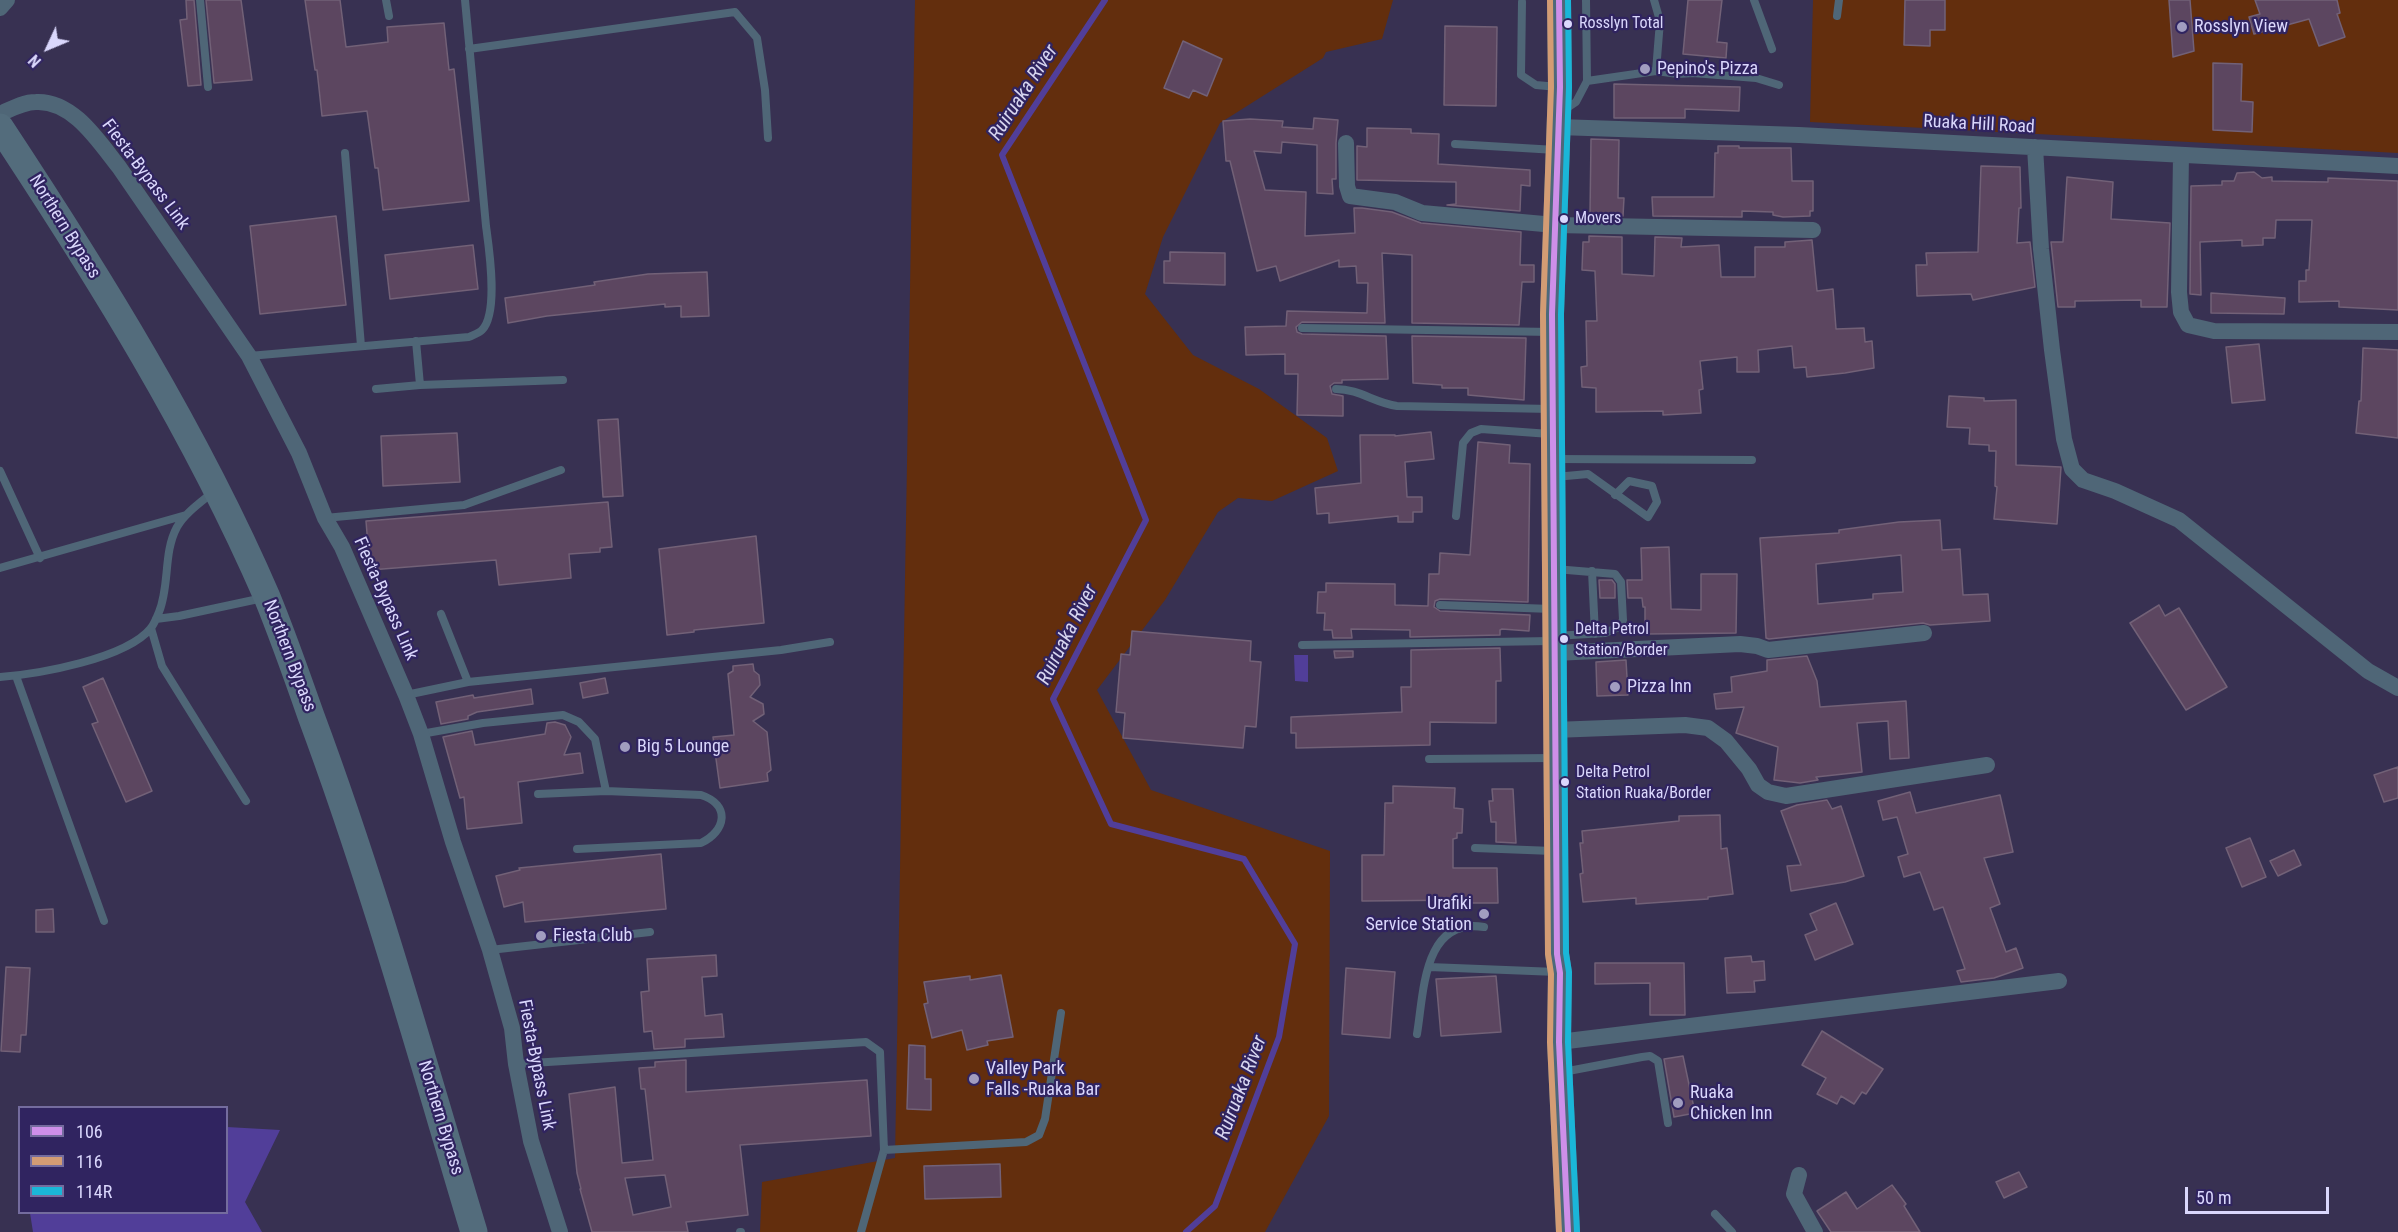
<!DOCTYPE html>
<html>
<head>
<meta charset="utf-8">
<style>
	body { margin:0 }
	#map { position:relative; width:2398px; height:1232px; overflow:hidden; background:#383152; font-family:"Roboto Condensed",sans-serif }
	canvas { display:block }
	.legend { position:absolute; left:18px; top:1106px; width:210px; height:108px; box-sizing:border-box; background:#302460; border:2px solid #746c9e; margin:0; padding:8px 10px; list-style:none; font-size:18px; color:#dad7fc }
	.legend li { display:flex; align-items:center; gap:12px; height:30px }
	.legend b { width:30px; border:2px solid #746c9e }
	.north { position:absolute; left:18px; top:18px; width:60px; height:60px; -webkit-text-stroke:4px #302460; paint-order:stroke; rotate:226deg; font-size:16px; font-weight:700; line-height:24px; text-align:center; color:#dad7fc }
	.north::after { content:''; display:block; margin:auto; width:21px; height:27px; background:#dad7fc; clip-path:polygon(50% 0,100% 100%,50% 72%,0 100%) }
	.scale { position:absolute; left:2185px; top:1187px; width:144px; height:27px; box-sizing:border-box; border:3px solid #dad7fc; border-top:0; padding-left:8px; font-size:18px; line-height:21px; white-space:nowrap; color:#dad7fc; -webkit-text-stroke:4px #302460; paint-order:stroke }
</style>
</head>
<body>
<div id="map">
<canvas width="2398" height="1232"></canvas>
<ul class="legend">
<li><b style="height:8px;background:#ce8fe9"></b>106</li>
<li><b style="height:8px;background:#d39c74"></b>116</li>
<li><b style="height:8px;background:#1ab6d8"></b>114R</li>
</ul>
<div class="north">N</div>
<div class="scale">50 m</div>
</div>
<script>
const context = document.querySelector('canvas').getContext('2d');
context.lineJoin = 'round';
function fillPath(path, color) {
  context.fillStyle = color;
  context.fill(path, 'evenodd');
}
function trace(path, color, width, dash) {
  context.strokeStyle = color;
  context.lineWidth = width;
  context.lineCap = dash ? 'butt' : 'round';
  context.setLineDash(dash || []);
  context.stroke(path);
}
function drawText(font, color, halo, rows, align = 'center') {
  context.font = font + ' "Roboto Condensed",sans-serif';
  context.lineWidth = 4.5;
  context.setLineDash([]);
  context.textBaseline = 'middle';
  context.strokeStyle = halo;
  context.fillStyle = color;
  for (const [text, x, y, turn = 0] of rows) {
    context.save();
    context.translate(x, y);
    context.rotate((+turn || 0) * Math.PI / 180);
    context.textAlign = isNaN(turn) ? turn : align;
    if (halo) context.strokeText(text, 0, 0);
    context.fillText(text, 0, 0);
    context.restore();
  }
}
const green = new Path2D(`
	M915,0H1393L1382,39L1326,52L1323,58L1220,123L1163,237L1145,294L1193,355L1259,389L1327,438L1338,471L1272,501L1238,498L1218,512L1165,600L1097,690L1151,790L1330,851L1329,1116L1265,1232H760L762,1182L895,1158Z
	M1813,0H2398V153L1810,122Z`);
const water = new Path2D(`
	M1294,655H1308V682L1295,681Z
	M227,1127L280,1130L245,1202L262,1232H33L30,1213L226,1212Z`);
const stream = new Path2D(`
	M1105,0L1002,155L1146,520L1053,699L1111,824L1244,859L1295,944L1279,1037L1215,1206L1186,1232`);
const building = new Path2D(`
	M186,0H194L201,85L188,86L180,20L187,19Z
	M206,0H241L252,80L214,83Z
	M305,0H340L346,47L388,42L387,27L444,23L449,70L454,69L469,201L383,210L378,168H375L367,111L322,116L317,70H315Z
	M1688,0H1722L1717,42L1727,43L1726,58L1683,54Z
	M1905,0H1945V30H1930V46L1904,45Z
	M2169,0H2190L2194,51L2173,57Z
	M2255,0H2337L2340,13L2337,14L2345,37L2319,46L2309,19L2254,34L2249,17L2260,14Z
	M1445,26L1497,27L1496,106L1444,105Z
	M1183,41L1222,59L1207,96L1193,90L1189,98L1164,88Z
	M2213,63L2242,64L2241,101L2253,102L2252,132L2213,130Z
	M1614,84L1740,87L1739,111L1685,109V118H1614Z
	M1314,118L1338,120L1336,143V179H1332L1333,194L1317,193V145L1282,142L1281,153L1254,151L1265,190L1306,192L1305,236L1355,233L1354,208H1362L1392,212L1421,223L1521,232L1520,265H1534V282H1522L1519,325L1412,323V255L1382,253L1385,323L1302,322L1296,327L1297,332L1302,334L1386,336L1388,379L1342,380V383H1334L1330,386L1332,394L1343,396V416L1297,415L1298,374H1285V354L1246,355L1245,327L1286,326L1287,311L1367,313L1368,283H1357L1356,266L1339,267V260L1280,281L1276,266L1257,271L1230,161H1226L1223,121L1250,119L1283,121L1282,127L1313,129Z
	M1367,128L1411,129V133L1439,134L1438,164L1530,170V186L1521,185L1520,211L1447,205L1456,204V182L1357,180V146L1367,147Z
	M1591,139L1619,140L1618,198H1624L1623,216L1590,215Z
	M1718,146H1739V148H1791L1792,181H1813V211H1810V216L1783,217L1773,215V212L1742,211V217L1653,216L1652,197H1714L1715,153H1718Z
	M1981,166L2020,167L2021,208H2019L2017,243L2030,242L2035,287L1973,300L1971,294L1917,296L1916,265H1927L1926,253L1978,252Z
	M2254,172L2262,178L2272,177V181L2328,182V178L2398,181V310L2339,307V301L2299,302V281H2306V270H2309L2312,220H2276L2275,238H2263V245L2242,246V240L2200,242L2201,295L2190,294L2191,186L2222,185V181H2234L2237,173Z
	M2067,177L2113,182L2111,219L2170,223L2167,307H2141V300L2075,301V307H2058L2051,242H2063Z
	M336,216L346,305L260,314L250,226Z
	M1589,236L1622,237V274L1654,276L1655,237L1682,238L1681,247L1719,245L1721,277H1755V247H1785V242L1812,240L1817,291L1833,289L1836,329L1864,328L1865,342L1872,341L1874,368L1845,373L1807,377L1806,367L1794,368L1792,346L1758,350L1759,372H1737V357L1700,361L1703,389L1699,390L1701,413L1663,415V411L1596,412V388L1582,387L1581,367L1587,366L1586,321H1597L1595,271L1582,270L1583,242H1589Z
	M473,245L478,289L390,299L385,255Z
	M1170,252L1225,253V285L1164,283V261H1170Z
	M707,272L709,316L681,317V306L665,307V304L547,316L508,323L505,298L595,285L594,282L648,274Z
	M2211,293L2285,298L2284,314L2211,313Z
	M1412,336L1526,338L1524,400L1468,395V388H1442V385L1413,383Z
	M2259,344L2265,400L2232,403L2226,347Z
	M2363,348L2398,350V438L2356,433L2359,401H2361Z
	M1949,396L1984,398V401L2016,400V465L2061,467L2057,524L1994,519L1997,487L1995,486L1996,451H1989V445L1969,444L1970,428L1947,427Z
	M618,419L623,496L603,497L598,420Z
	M1431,432L1434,459L1405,462L1407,497H1422V512H1413V522H1398V516L1329,523V513L1317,514L1315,488L1361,483L1360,435H1395V436Z
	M457,433L460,482L383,486L381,436Z
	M1478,442L1510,445L1509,463L1530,464L1528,602L1440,599L1435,601L1434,607L1440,611L1530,615L1529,631L1502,629L1500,630V635L1410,637V630L1351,629L1352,638H1333L1332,630H1324L1325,613H1317L1318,592H1326V583L1395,584V605L1428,606L1429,574H1439L1440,553L1470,555Z
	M608,502L612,547L600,548V552L569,554L571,578L499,585L496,560L370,570L366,521Z
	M1940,520L1942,550L1960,549L1963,595L1988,594L1990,621L1930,625L1923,623L1769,639L1766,638L1760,538L1839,533V530L1899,522ZM1901,555L1903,592L1873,594V599L1818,604L1816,564Z
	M756,536L764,623L694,630V632L667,635L659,549Z
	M1669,547L1671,609L1701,610V574H1737L1736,633L1645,634V607H1643L1642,598H1628L1627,580H1642L1641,548Z
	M1599,580H1612L1615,584V598H1600Z
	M2159,605L2165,616L2179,608L2227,687L2186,710L2130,623Z
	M1132,631L1251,641L1250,661L1261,662L1256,727L1245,726L1243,748L1123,738L1125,713L1116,712L1121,654L1130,655Z
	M1500,648L1501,681H1496V723L1430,722V745L1296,748V733H1291V717L1402,712L1401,687H1411V650Z
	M1334,651H1353V657L1335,658Z
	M1807,656L1817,681L1820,707L1906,701L1909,758L1890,759L1888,721L1857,723L1862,772L1816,777L1818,780L1800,783L1774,780L1778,747L1736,733L1744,707L1716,709L1714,694L1732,692L1731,677L1767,671V660Z
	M1626,660L1628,695L1597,696L1596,662Z
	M753,664L754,671L759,675L760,685L750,697L763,704L764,714L753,721L767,732L771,770L767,773L768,781L720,788L713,737L734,735L728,674L733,671V666Z
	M103,678L152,791L126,802L92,724L98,722L83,687Z
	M605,678L608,693L583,698L580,683Z
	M531,689L533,704L477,712L468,716V719L441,724L436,702L473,695L474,698Z
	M555,722L565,725L571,737L564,755L580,753L583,773L518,782L522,823L467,829L464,797L460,798L443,737L472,731L475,745L545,734L547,723Z
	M2398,767V798L2384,802L2374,775Z
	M1393,786L1455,788L1454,808L1463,809L1462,833H1457V838L1453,839V868H1497L1498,903H1468V900L1362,901V855H1384L1385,803H1393Z
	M1492,789H1513L1516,843L1496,842V822H1491L1489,801H1493Z
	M1910,792L1916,813L2000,795L2013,852L1984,858L2000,904L1990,908L2006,952L2016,948L2023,968L1994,978L1961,982L1957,971L1965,969L1943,907L1934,910L1920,872L1904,877L1898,857L1908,854L1897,817L1883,820L1878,801Z
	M1827,800L1832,809L1841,806L1864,876L1845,882L1791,891L1787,866L1801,865L1781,811L1797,805Z
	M1720,815L1721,849L1727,848L1733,894L1708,897V899L1636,904V898L1583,902L1580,874L1583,873L1580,843H1583L1582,831L1679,821V816Z
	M2250,838L2266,877L2242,887L2226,848Z
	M2294,850L2301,865L2278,876L2270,861Z
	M661,854L666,909L525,922L523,902L504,907L496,876L520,870L519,868Z
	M1836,903L1853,944L1815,960L1805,935L1817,930L1810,914Z
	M53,909L54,932H36V910Z
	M716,955L717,976L702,977L705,1016L722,1014L724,1037L685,1039V1047L654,1049L652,1031L644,1032L641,992L649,991L647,959Z
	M1751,956L1752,962L1764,961L1765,980L1754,981L1755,992L1727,993L1725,958Z
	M1595,963H1684L1685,1015H1650V983L1595,984Z
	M6,967L30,968L26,1035H21L20,1052L1,1051Z
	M1346,968L1395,972L1390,1038L1342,1034Z
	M1001,975L1013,1037L987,1041L988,1045L967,1050L962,1030L932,1038L924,1004L928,1003L924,982L970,976V980Z
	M1496,976L1501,1032L1441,1036L1436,979Z
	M1822,1031L1883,1069L1866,1094L1862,1092L1854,1104L1841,1096L1837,1104L1817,1094L1826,1078L1802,1065Z
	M909,1045L925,1046V1079H931V1110L907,1109Z
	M1683,1056L1695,1113L1674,1117L1664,1059Z
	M686,1060V1092L867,1080L871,1136L740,1145L748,1215L686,1222L688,1232H592L580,1189H581L577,1173L569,1094L615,1087L622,1163L653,1160L645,1089H641L639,1068L655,1067V1062ZM665,1175L671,1207L633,1215L625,1178Z
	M1000,1164L1001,1197L925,1199L924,1166Z
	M2019,1172L2027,1187L2004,1198L1996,1182Z
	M1892,1185L1906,1204L1904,1206L1920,1232H1831L1817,1211L1846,1192L1857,1209Z`);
const lane = new Path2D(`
	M200,0L208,87
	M386,0L389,16
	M1654,0L1660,21L1656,71
	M1754,0L1772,49
	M1522,2L1521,75L1536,85L1558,87
	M1837,16L1839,0
	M469,49L735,12L757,38L765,90L768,138
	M1587,81L1656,71L1678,74L1693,73L1756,78L1779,85
	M1564,110L1576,102L1587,81L1586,0
	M1455,144L1556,150
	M345,153L361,346
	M1302,328L1552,332
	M416,341L420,385L563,380
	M249,356L469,337C473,335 479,333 482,330C499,313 489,248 486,226L465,0
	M376,389L420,385
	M1336,389C1359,389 1375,403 1397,406L1551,409
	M1554,459L1752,460
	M0,471L40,558
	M1555,477L1588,474L1648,517L1657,502L1652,486L1629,481L1615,495
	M1456,516L1463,443L1471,433L1481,429L1550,434
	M325,518L464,505L561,470
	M0,568L186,515
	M1555,569L1615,574L1621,582L1623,620L1619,627L1605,633L1555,636
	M1592,571L1595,634
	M1440,605L1552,609
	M441,614L468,682
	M156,619L179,616L263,598
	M151,628L162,666L246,801
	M1302,645L1551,641
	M16,676L104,921
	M0,677C38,674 126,659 151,628C154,624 157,617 159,612C170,585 163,553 177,527C185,513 201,502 213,492
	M406,695L468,682L781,650L830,642
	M421,734L483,723L563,715L579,722L595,739L606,791
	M1429,759L1554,758
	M538,794L606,791L701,795C731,805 726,831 701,843L577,849
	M1475,848L1553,851
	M490,950L650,932
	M1429,967L1557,972
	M1417,1034C1424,992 1423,917 1484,927
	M516,1064L866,1042L880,1052L884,1150L861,1232
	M1563,1072L1642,1057L1650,1056L1658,1061L1668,1123
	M884,1150L1026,1142L1039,1135L1045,1119L1061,1013
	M1715,1214L1732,1232
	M740,1232H741`);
const street = new Path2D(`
	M0,8L7,0
	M0,114C11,109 23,102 36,102C73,100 99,142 119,167L249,356L299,453L325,518L342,547L406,695L421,734L453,842L490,950L512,1028L516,1064L531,1141L560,1232
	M1558,127L1799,135L2398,166
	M1346,143L1347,186L1350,196L1395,202L1422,213L1555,225L1813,230
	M2035,147L2041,249L2052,350L2064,439L2072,469L2083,480L2115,491L2179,520L2368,671L2398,688
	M2181,155L2179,292L2181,312L2188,325L2214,331L2398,332
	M1555,653L1740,644L1757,646L1768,650L1924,633
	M1554,730L1685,725L1708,728L1726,741L1749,769L1758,785L1768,792L1786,796L1987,765
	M1559,1042L2059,981
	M1799,1175L1794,1194L1815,1232`);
const secondary = new Path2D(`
	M1559,0L1560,87L1552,314L1557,954L1560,973L1559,1042L1568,1232`);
const primary = new Path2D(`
	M0,127C99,277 195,431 267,597C283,636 297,676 311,716C374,885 422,1059 474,1232`);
const bus1 = new Path2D(`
	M1559,0L1560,87L1552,314L1557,954L1560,973L1559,1042L1568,1232`);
const bus2 = new Path2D(`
	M1550,0L1551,87L1543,314L1548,954L1551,974L1550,1042L1559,1232`);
const bus3 = new Path2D(`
	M1568,0L1569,87L1561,314L1566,953L1569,972L1568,1042L1577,1232`);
const markers = [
	[1568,24,5,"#dad7fc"],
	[2182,27,6,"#a19dc0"],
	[1645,69,6,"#a19dc0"],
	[1564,219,5,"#dad7fc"],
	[1564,639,5,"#dad7fc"],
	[1615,687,6,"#a19dc0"],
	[625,747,6,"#a19dc0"],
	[1565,782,5,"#dad7fc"],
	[1484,914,6,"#a19dc0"],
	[541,936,6,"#a19dc0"],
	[974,1079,6,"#a19dc0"],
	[1678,1103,6,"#a19dc0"]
];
const busNames = [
	["Rosslyn Total",1579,24],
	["Movers",1575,219],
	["Delta Petrol",1575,630],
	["Station/Border",1575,651],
	["Delta Petrol",1576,773],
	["Station Ruaka/Border",1576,794]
];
const poiNames = [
	["Rosslyn View",2194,27],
	["Pepino's Pizza",1657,69],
	["Pizza Inn",1627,687],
	["Big 5 Lounge",637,747],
	["Urafiki",1472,904,"right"],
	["Service Station",1472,925,"right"],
	["Fiesta Club",553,936],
	["Valley Park",986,1069],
	["Falls -Ruaka Bar",986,1090],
	["Ruaka",1690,1093],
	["Chicken Inn",1690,1114]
];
const streetNames = [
	["Ruaka Hill Road",1979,125,3],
	["Fiesta-Bypass Link",145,175,53],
	["Northern Bypass",64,227,58],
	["Fiesta-Bypass Link",385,599,66],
	["Northern Bypass",289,656,69],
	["Fiesta-Bypass Link",536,1065,79],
	["Northern Bypass",440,1118,73]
];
const waterNames = [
	["Ruiruaka River",1024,93,-57],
	["Ruiruaka River",1068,635,-63],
	["Ruiruaka River",1242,1088,-69]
];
fillPath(green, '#632e0d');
fillPath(water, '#513e99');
trace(stream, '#513e99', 6);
fillPath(building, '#5c4660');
trace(building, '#726177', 1.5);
trace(lane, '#4f6677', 8);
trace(street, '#4f6677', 16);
trace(secondary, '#4d697a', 24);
trace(primary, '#536c7c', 27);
trace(bus1, '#ce8fe9', 6);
trace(bus2, '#d39c74', 6);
trace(bus3, '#1ab6d8', 6);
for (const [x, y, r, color] of markers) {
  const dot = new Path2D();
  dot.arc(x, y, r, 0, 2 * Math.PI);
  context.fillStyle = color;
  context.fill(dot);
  trace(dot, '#302460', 2);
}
drawText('16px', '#dad7fc', '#302460', busNames, 'left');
drawText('18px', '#dad7fc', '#302460', poiNames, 'left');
drawText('18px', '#dad7fc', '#302460', streetNames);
drawText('italic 20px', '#d7d5ef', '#302460', waterNames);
</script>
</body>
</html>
